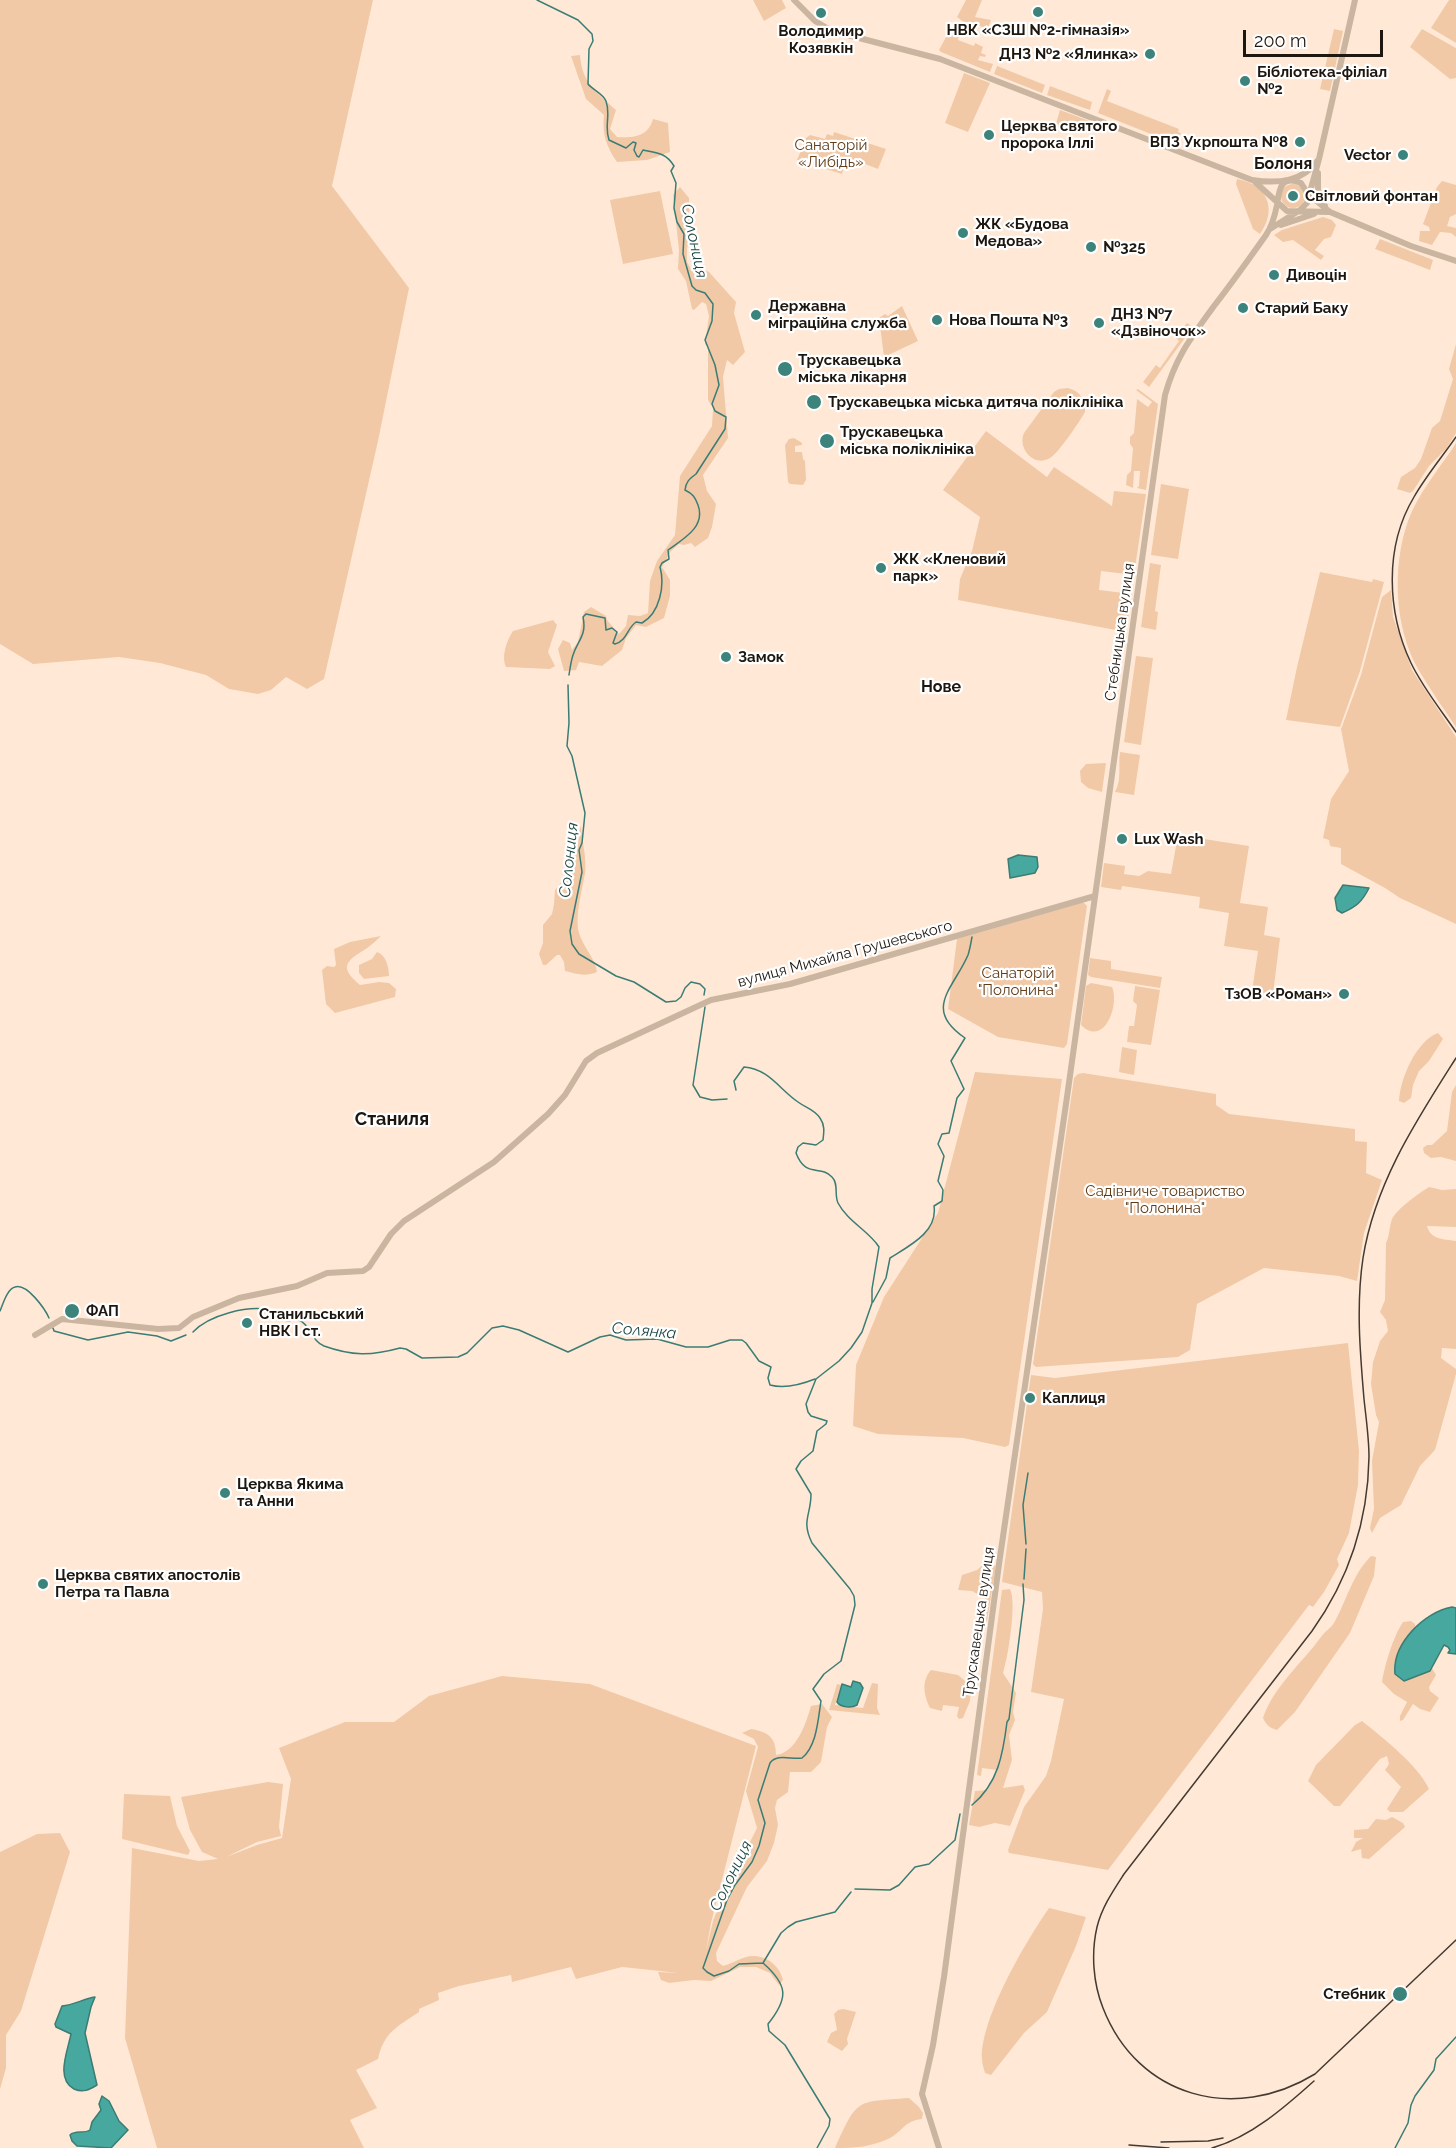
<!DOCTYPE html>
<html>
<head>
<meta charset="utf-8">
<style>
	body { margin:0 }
	#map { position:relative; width:1456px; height:2148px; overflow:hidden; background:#ffe9d6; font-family:Raleway,sans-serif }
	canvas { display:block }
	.scale { position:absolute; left:1243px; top:30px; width:140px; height:27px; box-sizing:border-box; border:3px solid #1e1710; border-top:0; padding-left:8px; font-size:18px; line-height:21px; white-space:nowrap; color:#1e1710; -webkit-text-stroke:4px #fff; paint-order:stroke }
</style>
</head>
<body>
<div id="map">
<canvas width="1456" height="2148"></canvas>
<div class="scale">200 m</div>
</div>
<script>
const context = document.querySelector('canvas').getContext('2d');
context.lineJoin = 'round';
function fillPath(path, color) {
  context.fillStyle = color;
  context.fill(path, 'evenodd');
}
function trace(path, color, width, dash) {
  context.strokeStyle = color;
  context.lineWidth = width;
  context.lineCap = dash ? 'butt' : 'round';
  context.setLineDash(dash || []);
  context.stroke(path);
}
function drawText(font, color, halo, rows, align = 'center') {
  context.font = font + ' Raleway,sans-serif';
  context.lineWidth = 4.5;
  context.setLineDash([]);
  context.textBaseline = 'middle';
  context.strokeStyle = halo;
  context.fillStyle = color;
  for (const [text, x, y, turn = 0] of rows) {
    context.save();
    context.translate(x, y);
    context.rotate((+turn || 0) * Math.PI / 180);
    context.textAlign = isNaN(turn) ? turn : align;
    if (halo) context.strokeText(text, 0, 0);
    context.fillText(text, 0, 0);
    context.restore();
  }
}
const green = new Path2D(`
	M0,0H373L332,186L409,288L378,441L324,679L307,689L286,677L271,690L258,694L229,689L206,675L160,663L119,657L33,664L0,644Z
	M753,0H782L786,8L764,21Z
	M966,0H982L975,17L991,20L988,29L969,22L965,23L957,17Z
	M1449,0H1456V43L1431,28Z
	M957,27L961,29L958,40L974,46L975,43L983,47L981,53L986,55L985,57L980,56L978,60L993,64L990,72L941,52L939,50L950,30Z
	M1334,29L1343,31L1330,91L1320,89Z
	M1422,29L1456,48V78L1450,79L1410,47Z
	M580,55C582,83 596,92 616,110L610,129L617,137C633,138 648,137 653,119L668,123L670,152L647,160L617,162C606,146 602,134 604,115L586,99L571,56Z
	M997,66L1045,85L1042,93L994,74Z
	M964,73L990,83L968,132L945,123Z
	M1050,86L1092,102L1090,110L1047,95Z
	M1107,89L1111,91L1107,101L1179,129L1178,132L1181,133L1176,144L1098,113Z
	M1060,110L1095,123L1092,132L1065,121H1062L1059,128L1055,127Z
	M834,132L886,149L878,169L847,157L842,174L797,160L806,138L810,135L825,139L827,134L833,136Z
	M1237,179C1267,184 1278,209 1260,234L1253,229L1236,184Z
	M1442,181L1456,185V214L1450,217L1447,226L1456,228V237L1451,233L1440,232L1432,245L1419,241L1420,231H1430L1429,227L1423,224L1437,187Z
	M1281 196a12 12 0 1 1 24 0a12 12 0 1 1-24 0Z
	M680,187L689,198L690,239L687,248V262L694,274L699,276L703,269L709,272L736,302L734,313L745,352L733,365L727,360L723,377L728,438L703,475L707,491L716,504L712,527L708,538L695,547L691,543L684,545L679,544L671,551L662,567L670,580V596L664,618L646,627L636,625L626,638L622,650L602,666L579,662L576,670L564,671L558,649L563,640L570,643L572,650L578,642L584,612L591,607L606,616L607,620L619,634L626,626L628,615L640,616L648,613L650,581L657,561L675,535L680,476L712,426L713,408L708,400V347L705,344L709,316L706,304L702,302L694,310L692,309L686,281L678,269L679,250L673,195Z
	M660,191L673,254L623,264L610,200Z
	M1323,217L1332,220L1336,225L1331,237L1324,239L1315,250L1324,256L1321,260L1293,240L1283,242L1274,235L1282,230Z
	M1380,239L1433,260L1430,270L1375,249Z
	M902,306L918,341L884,357L879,318L885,314L888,316Z
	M1187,323L1193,327L1149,387L1143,382L1156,365L1160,368L1179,341L1176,338Z
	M1456,344V433L1446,449L1429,466L1413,491L1410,493L1397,489L1401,477L1415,468L1421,459L1432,428L1440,421L1453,379L1449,369Z
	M1068,388C1080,391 1086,400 1085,412C1080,421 1058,454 1050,458C1034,468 1017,448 1024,433L1054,392L1059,389Z
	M1138,389L1158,404L1146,490L1137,488L1139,486L1140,471H1134L1133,488L1126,485L1127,475L1131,471L1133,448L1130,444V437L1134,433L1137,399L1148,407L1152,402L1136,390Z
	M986,431L1047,477L1054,467L1112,506L1114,491L1146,494L1134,575L1101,571L1099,590L1132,594L1126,632L958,600L960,579L972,551L980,517L943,490Z
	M794,438L802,443V445L795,446V452H802L803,459L805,461L806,480L803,485L790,484L788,482L785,445L789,439Z
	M1456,443V727C1443,708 1430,689 1418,669C1394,626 1392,567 1408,521C1418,493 1440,468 1456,443Z
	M1161,484L1189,489L1178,559L1151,555Z
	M1150,563L1161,565L1155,611L1158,612L1156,630L1141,627Z
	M1320,572L1372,582L1373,579L1384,582L1360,671L1340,727L1286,720L1297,667Z
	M1391,590L1393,617L1412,670L1456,737V924L1400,898L1385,888L1341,864V848L1330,846L1329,840L1323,838L1331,799L1349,771L1341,729L1361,675L1382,597Z
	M553,620L557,625L548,652L555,666L550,669L506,667C501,656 507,640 513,631Z
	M1136,656L1153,658L1141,745L1124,742Z
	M1120,752L1140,755L1134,795L1115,792C1122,780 1118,765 1120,752Z
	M1106,763L1102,792L1088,788L1081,782L1080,771L1086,764Z
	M581,826C582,842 587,858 585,873C582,891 576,911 578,929C581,945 595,957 597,972C586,977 576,974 565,971L564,962L560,955H557L546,965H543L539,954L543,943V925L552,914L554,904L555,890C561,885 566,873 569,864C572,856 569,852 575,845H578L579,832Z
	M1178,835L1249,846L1240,903L1268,907L1264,935L1280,938L1273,994L1252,991L1258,951L1224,946L1229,913L1199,908L1200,897L1122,886L1121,890L1101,887L1104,863L1125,866L1124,874L1139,876L1148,871L1171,874Z
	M1083,902L1087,906L1067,1044L1064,1048L998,1037L948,1009L957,939Z
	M381,936C375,942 368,948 361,952C341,964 344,971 360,985L379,982L389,983L396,989L395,997L335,1013L326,1004L322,970L327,966L334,967L336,965L334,949L350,942Z
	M377,952C386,955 389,967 389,976L364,979L359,973V965L372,959Z
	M1090,958L1111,961V969L1162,977L1160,988L1091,977L1088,975Z
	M1091,983L1112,987C1120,1005 1104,1048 1081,1025L1086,986Z
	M1135,986L1160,990L1151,1045L1127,1042L1129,1026H1134L1137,1005L1133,1001Z
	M1438,1033L1443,1039L1429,1061L1419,1071L1413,1085L1411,1098L1404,1103L1399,1101C1400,1079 1416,1041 1438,1033Z
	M1122,1047L1137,1050L1134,1075L1119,1072Z
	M975,1072L1062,1079L1009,1445L1005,1447L963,1438L878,1434L853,1426L856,1365L884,1297L938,1213Z
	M1083,1073L1216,1094V1105L1229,1114L1355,1129V1141L1367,1142L1366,1173L1382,1180L1364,1233L1357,1281L1339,1276L1264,1268L1197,1304L1190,1350L1178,1357L1036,1367L1033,1364L1074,1078L1078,1074Z
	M1456,1085V1161L1441,1157L1431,1158L1424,1153L1423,1148L1427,1145H1432L1447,1131L1452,1092Z
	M1429,1187L1442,1190L1456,1189V1227L1427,1226C1431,1240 1443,1239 1456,1241V1349L1442,1348L1441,1358L1456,1369V1374L1435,1450L1420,1466L1401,1505L1380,1518L1372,1533L1370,1528L1374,1509L1372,1461L1379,1422L1376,1415L1371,1384L1373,1362L1380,1341L1388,1331L1386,1320L1380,1312L1385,1300L1386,1243C1390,1235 1389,1227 1392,1219C1397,1209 1419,1193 1429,1187Z
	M1348,1343L1359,1451L1358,1485L1349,1533L1337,1559L1339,1565L1324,1592L1313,1607L1309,1605L1108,1870L1009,1853L1008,1850L1024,1807L1046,1776L1051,1761L1064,1699L1031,1692L1043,1609L1042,1592L1002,1582L1031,1375L1055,1378Z
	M1371,1556L1376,1557L1374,1576L1350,1633L1295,1712L1277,1730C1270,1728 1266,1725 1263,1718C1274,1686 1302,1663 1321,1637C1325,1631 1331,1628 1334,1623C1347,1600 1352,1575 1371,1556Z
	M984,1564L996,1566L987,1621L984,1620L985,1598L972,1591L958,1590L962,1575L977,1570Z
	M1010,1589C1017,1602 1008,1658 1003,1673L1016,1693L1013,1712L1015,1720L1009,1735L1012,1760L1003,1788L1023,1785L1025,1790L1010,1826L995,1823L979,1827L969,1825L975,1791L988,1790L997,1770L982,1768L981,1776L977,1775L1002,1590Z
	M1411,1621L1415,1624V1630L1409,1636L1394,1664L1399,1676L1404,1681L1421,1675L1432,1668L1436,1675L1429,1687L1430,1691L1439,1698L1430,1712L1420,1709L1413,1704L1403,1720L1400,1721V1716L1407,1702L1394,1694L1382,1682C1385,1664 1393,1637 1403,1622Z
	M931,1670L958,1675L971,1686L970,1701L963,1718L959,1719L957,1716L959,1707L943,1705L942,1711L930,1708C924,1696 921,1681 931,1670Z
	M502,1676L590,1684L756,1746L711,1923L706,1951L713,1921L724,1893L734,1868L746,1850L757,1828L746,1791L758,1747L754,1739L742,1733L751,1729C768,1732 776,1737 776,1755C797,1752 806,1723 811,1706L822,1704L832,1717L827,1727L821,1762L811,1772H790L788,1792L777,1800L775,1808L778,1825L774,1843L767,1861L747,1887L716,1953L717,1961L723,1966C732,1964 738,1959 746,1957C762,1953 779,1963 783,1980L779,1985L770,1973L756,1967H740L711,1981L694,1980L669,1983L661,1980L658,1972L679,1973L622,1967L576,1979L571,1967L512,1982L511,1975L459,1986L438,1993L439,2000L419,2009V2012C397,2027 384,2032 378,2059L356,2070L377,2108L350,2120L364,2148H157L125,2038L132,1848L199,1861L218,1859L202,1852L190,1830L181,1797L268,1782L283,1784L279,1827L281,1836L257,1842L226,1857L257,1845L282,1838L291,1779L279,1748L345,1722H394L429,1696Z
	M872,1683L878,1684L877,1708L880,1715L829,1710L837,1684L841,1685L835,1705L863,1708Z
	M1362,1721C1382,1737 1419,1766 1429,1789L1403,1812H1390L1387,1809L1401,1787L1385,1770L1389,1764L1387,1756L1380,1759L1340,1806H1334L1308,1781L1316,1765L1355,1725Z
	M124,1794L170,1796L177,1826L190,1851L188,1855L122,1839Z
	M1392,1817L1403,1823L1405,1827L1369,1859L1362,1858L1361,1849L1351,1852L1356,1842L1363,1838H1354V1830L1368,1829L1376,1819L1386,1820Z
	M60,1833L70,1852L21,2011L6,2035V2068L0,2089V1852L37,1834Z
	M1049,1908L1086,1917L1076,1946L1047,2012L1024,2033L991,2075L985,2073C984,2069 982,2064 982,2059C980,2019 1026,1941 1049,1908Z
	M843,2009L856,2012L847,2039L848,2044L842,2051L827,2042L831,2033L837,2030L834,2014L838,2010Z
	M909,2098L919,2107L923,2113L922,2119C904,2121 903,2131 890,2138C872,2147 855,2148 835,2148C858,2098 855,2102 909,2098Z`);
const water = new Path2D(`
	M1018,855L1037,857L1038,867L1035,873L1010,878L1008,859Z
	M1343,885L1369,888C1362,902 1356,907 1342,913L1337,910L1335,898Z
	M1452,1607L1456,1608V1654L1448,1653L1450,1650L1448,1647L1444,1645L1430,1671L1404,1681L1395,1674C1392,1644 1424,1612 1452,1607Z
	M853,1681L860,1683L863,1688L857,1705C852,1708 841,1708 837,1702L842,1684L851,1687Z
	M95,1997L91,2007L85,2033L97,2085C89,2090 83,2093 74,2089C55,2079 68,2050 71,2034L56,2027L55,2024L62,2006C74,2005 83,1999 95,1997Z
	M102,2096L109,2101L119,2121L128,2130L111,2148L77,2146L72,2141L70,2135C75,2130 84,2134 90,2130L92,2122L101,2110L99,2104Z`);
const stream = new Path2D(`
	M537,0L578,20L592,34L593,41L589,49L588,84C593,90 603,94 606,101C611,115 604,126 609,140L626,148L633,142L636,143L634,150L637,156L639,157L643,150C658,153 666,153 674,166L671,171L676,183L674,208L677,222L684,234L683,254L692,286L696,290L705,293L713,304L712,321L705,340L715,365L719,385L712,404L715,411L726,417L725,429L696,474C689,479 686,482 685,490C693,494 695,497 698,505C706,527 683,539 668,550L669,559L662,563L660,567C665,585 660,613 642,623L636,622C627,628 627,641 615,644L613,643L617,632L612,628L606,630L605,618L586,614L583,617C587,635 578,640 573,655C571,661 570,668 569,675
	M568,685L569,723L567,746L572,756L585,813L582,843L579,850L582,872L570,931L572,944L579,954L616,976L634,982L666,1002L676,1001L681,997L685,988L691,982L700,984L705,989L704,995
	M705,1007L693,1085L700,1097L712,1100L727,1099
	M736,1090L734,1081L744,1067C769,1069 779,1089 798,1102C806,1108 814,1109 820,1118C825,1125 824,1132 823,1140L816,1145L803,1143L798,1147L796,1153C806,1179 820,1164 832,1177C839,1184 834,1195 838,1203C848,1222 869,1231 879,1247L872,1289V1303L862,1332L851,1348L839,1361L816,1379L806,1404L808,1412L811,1416L827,1421L826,1424L817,1431L813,1451L801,1461L796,1469L811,1494C811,1516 801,1520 812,1543L850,1589L854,1596L855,1605L841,1661L824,1674L813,1689L821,1701C818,1719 817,1746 802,1758C792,1760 777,1753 770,1763L758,1800L765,1823L759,1846L752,1862L735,1885L727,1900L703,1968L707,1972L714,1976L729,1971L739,1964L763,1963C788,1985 789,1998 768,2024L769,2031L785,2045L830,2119L829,2126L817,2148
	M873,1302L886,1278L890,1258C909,1246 938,1232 934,1206L942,1201L943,1190L938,1181L944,1156L938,1144L942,1134L949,1133L957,1098L964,1089L951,1061L965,1038C922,1009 954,988 968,955C970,949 971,942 972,937
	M0,1311C3,1304 7,1289 15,1287C27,1283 45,1309 49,1318
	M53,1328L54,1331L88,1340L128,1332L157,1336L171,1341L186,1335
	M193,1332C209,1315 248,1305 270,1310C277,1311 279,1318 285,1320C290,1322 294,1318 299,1320C312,1326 311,1341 324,1346C352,1356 371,1356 400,1348L406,1349L422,1358L458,1357L467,1353L492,1328L503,1326L519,1330L568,1352L600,1337L610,1335L626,1340L657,1339L686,1347H708L730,1340H742L746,1343L759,1361L771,1367L768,1378L770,1385C785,1389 800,1385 815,1379
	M1026,1544L1023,1505L1028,1473
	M1024,1579L1026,1549
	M972,1805C998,1784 1003,1754 1007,1722L1009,1719L1024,1600L1023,1584
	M855,1889L890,1890L899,1885L915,1867L929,1864L955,1840L960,1814
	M763,1963L781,1933L788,1927L796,1922L835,1912L851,1892
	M1395,2148L1408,2123L1411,2105L1415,2096L1434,2070L1436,2059L1456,2037`);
const secondary = new Path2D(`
	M794,0L815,21L832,31L940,59L1252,180C1278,184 1303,182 1319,159
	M1318,173V190L1325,206
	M1255,182L1287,211L1329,212
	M1281,225L1314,214
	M1270,229L1300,210L1307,203L1319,159L1355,0
	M35,1335L62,1319L158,1329L179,1328L193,1317L239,1298L297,1286L327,1273L363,1271L369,1267L391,1234L404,1221L494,1162L548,1114L565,1095L586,1061L597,1053L711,1000L790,984L1095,896
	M939,2148L922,2094L933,2045L944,1977L999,1564L1067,1097L1165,395C1176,356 1191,338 1214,306C1232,283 1249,259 1266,235C1272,226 1275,215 1277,205C1279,191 1280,174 1301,183L1308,194L1330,212L1411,246L1456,261`);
const rail = new Path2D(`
	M1456,437C1442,457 1426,476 1414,497C1384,547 1387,612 1411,663C1423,688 1441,710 1456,732
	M1456,1058C1416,1121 1375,1183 1363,1258C1356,1305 1360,1352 1364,1399C1366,1418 1369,1438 1369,1457C1368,1522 1349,1579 1312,1631L1124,1874C1113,1891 1102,1907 1097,1927C1091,1953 1093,1983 1103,2008C1138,2098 1235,2123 1315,2074L1456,1940
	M1161,2142L1208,2141L1223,2138
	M1129,2145L1169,2148
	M1212,2148C1251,2137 1285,2107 1314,2081`);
const markers = [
	[1038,12,6,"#3c837c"],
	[821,13,6,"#3c837c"],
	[1150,54,6,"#3c837c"],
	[1245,81,6,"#3c837c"],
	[989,135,6,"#3c837c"],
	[1300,142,6,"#3c837c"],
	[1403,155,6,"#3c837c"],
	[1293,196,6,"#3c837c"],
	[963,233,6,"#3c837c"],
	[1091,247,6,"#3c837c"],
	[1274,275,6,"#3c837c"],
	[1243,308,6,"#3c837c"],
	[756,315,6,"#3c837c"],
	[937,320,6,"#3c837c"],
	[1099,323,6,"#3c837c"],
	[785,369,8,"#3c837c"],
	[814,402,8,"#3c837c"],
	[827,441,8,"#3c837c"],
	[881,568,6,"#3c837c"],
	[726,657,6,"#3c837c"],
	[1122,839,6,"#3c837c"],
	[1344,994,6,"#3c837c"],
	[72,1311,8,"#3c837c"],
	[247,1323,6,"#3c837c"],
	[1030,1398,6,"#3c837c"],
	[225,1493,6,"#3c837c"],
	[43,1584,6,"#3c837c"],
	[1400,1994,8,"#3c837c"]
];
const poiNames = [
	["НВК «СЗШ №2-гімназія»",1038,30,"center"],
	["Володимир",821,31,"center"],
	["Козявкін",821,48,"center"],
	["ДНЗ №2 «Ялинка»",1138,54,"right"],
	["Бібліотека-філіал",1257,72],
	["№2",1257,89],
	["Церква святого",1001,126],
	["пророка Іллі",1001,143],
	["ВПЗ Укрпошта №8",1288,142,"right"],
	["Vector",1391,155,"right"],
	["Світловий фонтан",1305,196],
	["ЖК «Будова",975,224],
	["Медова»",975,241],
	["№325",1103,247],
	["Дивоцін",1286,275],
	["Державна",768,306],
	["міграційна служба",768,323],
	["Старий Баку",1255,308],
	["ДНЗ №7",1111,314],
	["«Дзвіночок»",1111,331],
	["Нова Пошта №3",949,320],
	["Трускавецька",798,360],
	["міська лікарня",798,377],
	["Трускавецька міська дитяча поліклініка",828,402],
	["Трускавецька",840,432],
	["міська поліклініка",840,449],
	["ЖК «Кленовий",893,559],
	["парк»",893,576],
	["Замок",738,657],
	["Lux Wash",1134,839],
	["ТзОВ «Роман»",1332,994,"right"],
	["ФАП",86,1311],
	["Станильський",259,1314],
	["НВК І ст.",259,1331],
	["Каплиця",1042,1398],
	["Церква Якима",237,1484],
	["та Анни",237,1501],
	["Церква святих апостолів",55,1575],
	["Петра та Павла",55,1592],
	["Стебник",1386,1994,"right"]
];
const parkNames = [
	["Санаторій",831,145],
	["«Либідь»",831,162],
	["Санаторій",1018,973],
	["\"Полонина\"",1018,990],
	["Садівниче товариство",1165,1191],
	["\"Полонина\"",1165,1208]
];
const streetNames = [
	["Стебницька вулиця",1120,632,-82],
	["вулиця Михайла Грушевського",845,954,-15],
	["Трускавецька вулиця",979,1622,-82]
];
const neighbourhoodNames = [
	["Болоня",1283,164],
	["Нове",941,687]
];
const waterNames = [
	["Солониця",694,241,78],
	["Солониця",569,860,-84],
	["Солянка",644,1331,5],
	["Солониця",731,1876,-64]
];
const quarterNames = [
	["Станиля",392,1120]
];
fillPath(green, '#f1c9a7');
fillPath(water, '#47a89f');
trace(water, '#3b7c74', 1.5);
trace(stream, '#3b7c74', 1.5);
trace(secondary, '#cab5a1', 6);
trace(rail, '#443a31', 1.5);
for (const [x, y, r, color] of markers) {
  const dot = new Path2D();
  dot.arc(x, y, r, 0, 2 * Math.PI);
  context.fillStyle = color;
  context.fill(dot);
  trace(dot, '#fff', 2);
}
drawText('bold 15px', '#1e1710', '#fff', poiNames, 'left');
drawText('15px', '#613c16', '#fff', parkNames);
drawText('15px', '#1e1710', '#fff', streetNames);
drawText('bold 16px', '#1e1710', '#fff', neighbourhoodNames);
drawText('italic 16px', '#1d4844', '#fff', waterNames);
drawText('bold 18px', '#1e1710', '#fff', quarterNames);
</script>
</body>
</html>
